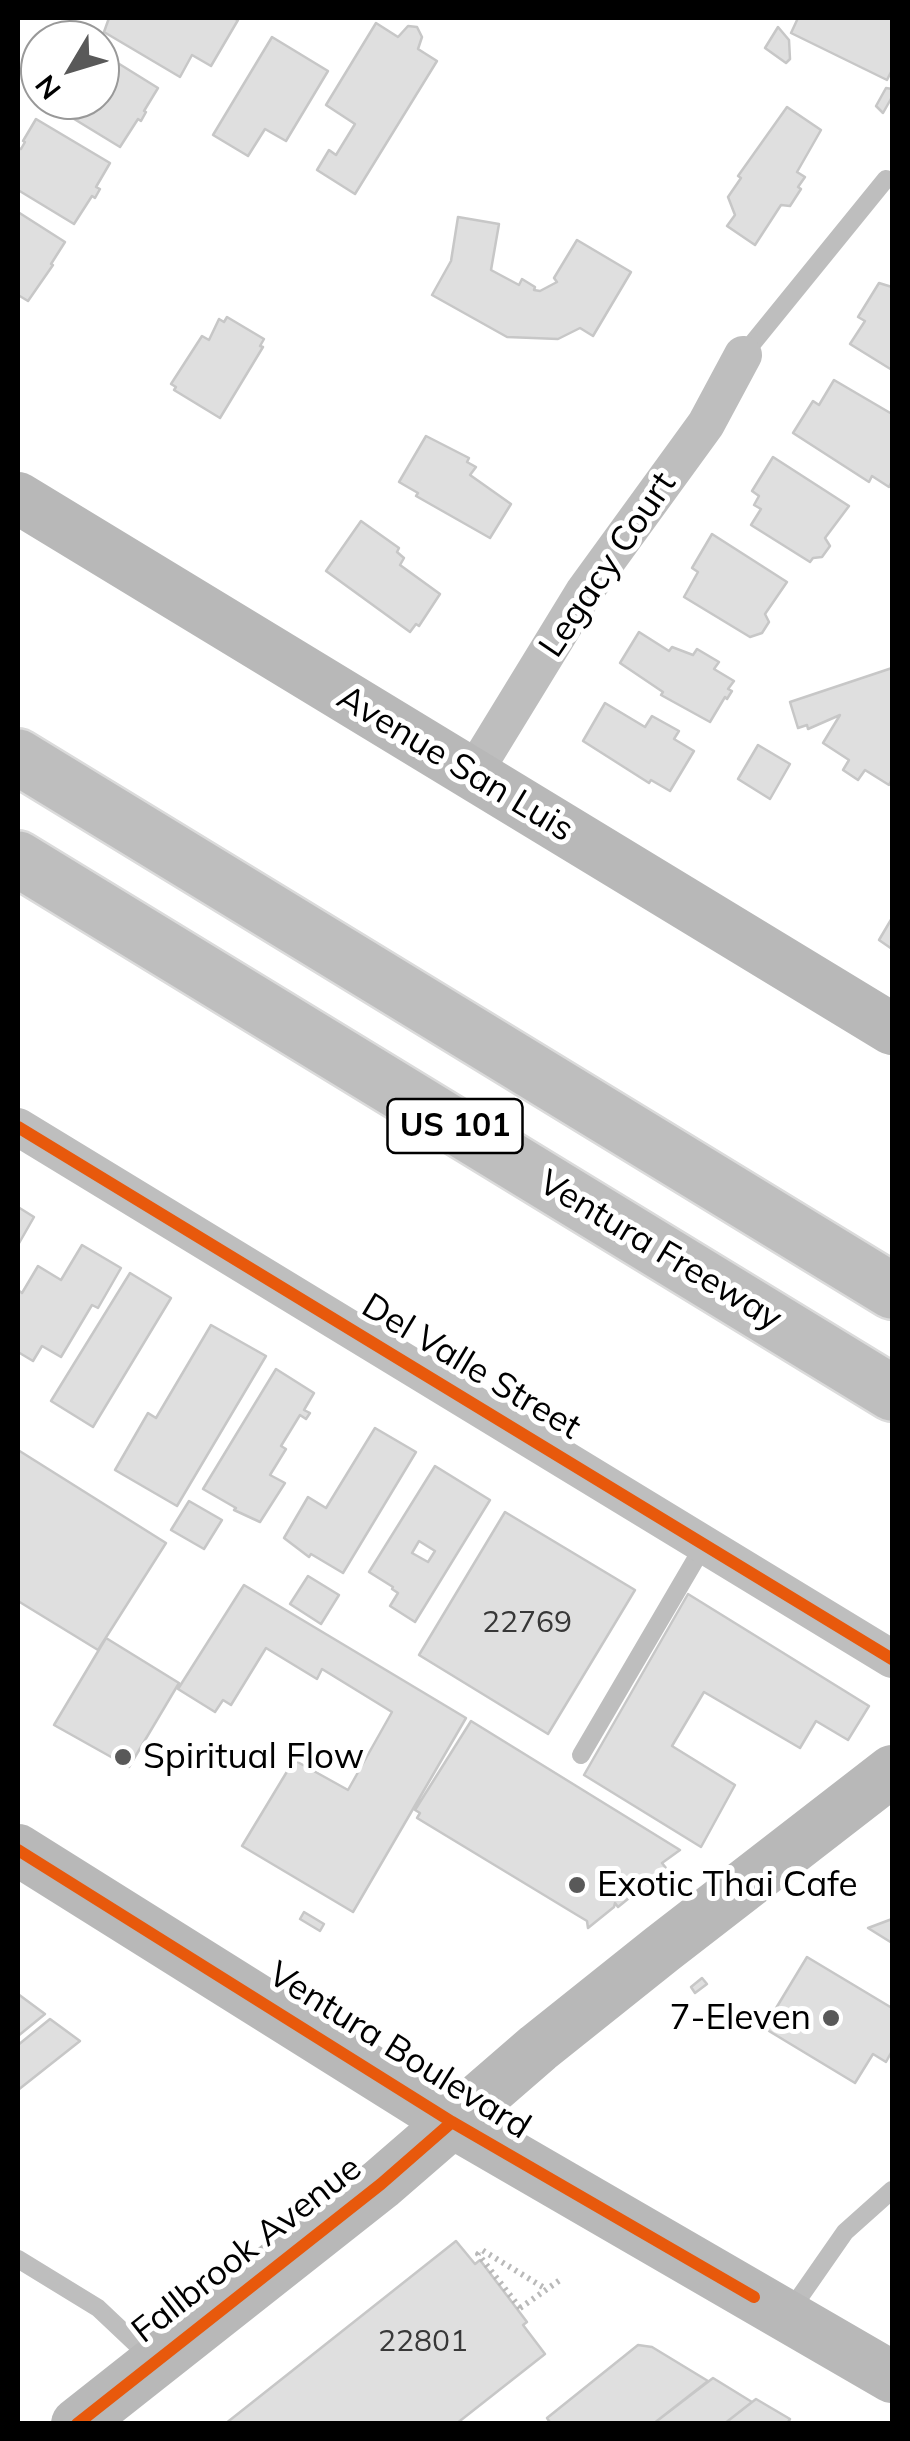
<!DOCTYPE html>
<html>
<head>
<meta charset="utf-8">
<style>
	body { margin:0 }
	#map { position:relative; width:910px; height:2441px; overflow:hidden; background:#fff; font-family:Mulish,sans-serif }
	canvas { display:block }
	.frame { position:absolute; inset:0; border:20px solid #000; pointer-events:none }
	.north { position:absolute; left:20px; top:20px; width:100px; height:100px; box-sizing:border-box; background:#fff; border:2px solid #999; border-radius:50%; rotate:232deg; font-size:28px; font-weight:700; line-height:40px; text-align:center; color:#000 }
	.north::after { content:''; display:block; margin:auto; width:35px; height:45px; background:#595959; clip-path:polygon(50% 0,100% 100%,50% 72%,0 100%) }
</style>
</head>
<body>
<div id="map">
<canvas width="910" height="2441"></canvas>
<div class="frame"></div>
<div class="north">N</div>
</div>
<script>
const context = document.querySelector('canvas').getContext('2d');
context.lineJoin = 'round';
function fillPath(path, color) {
  context.fillStyle = color;
  context.fill(path, 'evenodd');
}
function trace(path, color, width, dash) {
  context.strokeStyle = color;
  context.lineWidth = width;
  context.lineCap = dash ? 'butt' : 'round';
  context.setLineDash(dash || []);
  context.stroke(path);
}
function drawText(font, color, halo, rows, align = 'center') {
  context.font = font + ' Mulish,sans-serif';
  context.lineWidth = 10;
  context.setLineDash([]);
  context.textBaseline = 'middle';
  context.strokeStyle = halo;
  context.fillStyle = color;
  for (const [text, x, y, turn = 0] of rows) {
    context.save();
    context.translate(x, y);
    context.rotate((+turn || 0) * Math.PI / 180);
    context.textAlign = isNaN(turn) ? turn : align;
    if (halo) context.strokeText(text, 0, 0);
    context.fillText(text, 0, 0);
    context.restore();
  }
}
const building = new Path2D(`
	M109,18H233L238,20L211,66L192,55L180,77L104,32Z
	M798,18H892V70L887,80L791,33Z
	M376,23L398,37L408,26L417,27L422,37L418,49L437,61L355,194L317,170L329,150L336,155L355,124L326,105Z
	M778,27L789,40L790,59L786,63L765,48Z
	M272,37L328,71L286,141L265,129L248,156L213,135Z
	M100,52L158,88L144,111L146,112L141,121L138,119L120,147L43,100H100Z
	M886,88L892,89V97L883,113L876,106Z
	M787,107L821,130L797,172L805,177L798,187L801,189L790,206L781,205L755,245L727,226L735,215L728,197L741,178L738,176Z
	M36,119L110,163L96,187L100,189L95,198L92,196L74,224L18,190V148L21,149L25,142L23,141Z
	M18,212L65,242L51,264L53,265L28,301L18,295Z
	M458,217L499,224L491,270L519,285L522,279L535,287L534,290L540,291L557,282L554,278L577,240L631,272L593,336L580,328L558,339L507,337L432,295L451,261Z
	M879,283L892,287V370L850,344L865,321L858,317Z
	M227,317L264,339L260,346L263,347L220,418L174,390L176,387L171,384L202,336L209,340L219,319L224,322Z
	M834,380L892,414V481L889,487L872,476L869,482L793,433L813,401L819,405Z
	M426,436L469,458L467,462L476,467L470,475L511,504L490,538L416,496L418,493L399,482Z
	M773,457L849,506L825,538L830,546L822,557L813,558L810,562L751,525L761,509L754,505L759,496L752,491Z
	M361,521L399,548L397,552L404,558L400,565L440,594L419,626L416,624L410,632L326,571Z
	M712,534L787,582L765,614L769,622L762,633L750,637L684,597L698,572L692,568Z
	M639,632L669,651L672,647L693,655L697,649L719,662L714,669L734,681L728,689L732,691L727,699L725,697L710,722L661,695L663,692L620,663Z
	M892,668V779L889,785L865,770L858,780L843,770L849,760L823,743L840,715L808,729L807,725L798,728L790,702Z
	M605,703L645,727L652,716L679,731L674,739L694,751L670,791L651,780L649,783L583,741Z
	M758,745L790,764L770,799L738,779Z
	M892,918V949L879,940Z
	M18,1207L34,1217L18,1245Z
	M82,1245L121,1268L98,1308L92,1305L61,1357L42,1346L33,1361L18,1352V1290L22,1293L38,1266L61,1280Z
	M130,1273L171,1298L93,1427L51,1401Z
	M211,1325L266,1356L177,1506L115,1470L148,1413L156,1418Z
	M276,1369L314,1393L304,1410L310,1413L306,1419L300,1415L281,1446L286,1449L270,1475L285,1483L260,1522L234,1510L236,1508L203,1489Z
	M375,1428L416,1452L343,1573L311,1554L309,1557L284,1538L308,1497L326,1508Z
	M18,1450L166,1543L98,1650L18,1601Z
	M435,1466L490,1500L415,1622L390,1606L398,1593L392,1589L393,1587L369,1572ZM419,1541L435,1551L428,1562L412,1553Z
	M189,1501L222,1520L204,1549L171,1530Z
	M505,1512L635,1590L548,1734L419,1655Z
	M308,1576L339,1595L321,1624L290,1604Z
	M244,1585L466,1718L353,1912L242,1846L294,1760L348,1790L392,1712L322,1669L317,1679L266,1648L231,1705L223,1700L215,1712L178,1689Z
	M688,1594L869,1706L848,1740L816,1721L800,1748L704,1692L672,1746L735,1785L701,1847L584,1775Z
	M106,1638L179,1683L129,1767L54,1725Z
	M471,1721L680,1850L662,1863L666,1868L618,1907L615,1903L614,1907L588,1928L587,1921L577,1915L417,1818L420,1813L415,1810Z
	M304,1912L324,1924L320,1931L300,1919Z
	M892,1919V1943L868,1928Z
	M807,1957L892,2008V2051L886,2062L873,2054L855,2083L764,2028Z
	M702,1978L707,1984L695,1993L691,1987Z
	M18,1994L45,2014L18,2036Z
	M50,2019L80,2041L18,2090V2045Z
	M456,2241L475,2264L480,2260L527,2322L523,2325L545,2354L456,2424H225Z
	M638,2345L652,2347L708,2381L653,2424H551L547,2418Z
	M713,2378L752,2402L724,2424H653Z
	M756,2399L790,2419L787,2424H724Z`);
const path = new Path2D(`
	M520,2308L478,2254L482,2250L546,2289
	M520,2308L560,2280`);
const lane = new Path2D(`
	M743,355L886,179
	M581,1755L704,1545
	M18,2259L98,2308L151,2358
	M790,2311L845,2232L892,2190`);
const street = new Path2D(`
	M472,775L584,592L706,424L743,355
	M18,1127L892,1659`);
const secondary = new Path2D(`
	M18,498L892,1029
	M18,1850L452,2122L892,2377
	M77,2424L381,2184L538,2048L662,1949L892,1771`);
const highway = new Path2D(`
	M18,757L892,1291
	M18,859L892,1393`);
const cycleway = new Path2D(`
	M18,1127L892,1659
	M18,1850L452,2122L754,2297
	M77,2424L381,2184L452,2122`);
const markers = [
	[123,1757,10,"#595959"],
	[577,1885,10,"#595959"],
	[831,2018,10,"#595959"]
];
const numberNames = [
	["22769",527,1623],
	["22801",423,2342]
];
const shields = [
	[455,1126,135]
];
const shieldNames = [
	["US 101",455,1126]
];
const streetNames = [
	["Legacy Court",608,565,-56],
	["Avenue San Luis",455,764,31],
	["Ventura Freeway",660,1251,31],
	["Del Valle Street",471,1367,31],
	["Ventura Boulevard",399,2051,32],
	["Fallbrook Avenue",247,2250,-38]
];
const poiNames = [
	["Spiritual Flow",143,1757],
	["Exotic Thai Cafe",597,1885],
	["7-Eleven",811,2018,"right"]
];
fillPath(building, '#dfdfdf');
trace(building, '#c7c7c7', 2.5);
trace(highway, '#dbdbdb', 60);
trace(path, '#b9b9b9', 6, [2.5, 5]);
trace(lane, '#bebebe', 18);
trace(street, '#bebebe', 38);
trace(secondary, '#b8b8b8', 52);
trace(highway, '#bebebe', 55);
trace(cycleway, '#e8590c', 12);
for (const [x, y, r, color] of markers) {
  const dot = new Path2D();
  dot.arc(x, y, r, 0, 2 * Math.PI);
  context.fillStyle = color;
  context.fill(dot);
  trace(dot, '#fff', 4);
}
drawText('30px', '#383838', null, numberNames);
for (const [x, y, w] of shields) {
  const box = new Path2D();
  box.roundRect(x - w / 2, y - 27, w, 54, 8);
  context.fillStyle = '#fff';
  context.fill(box);
  trace(box, '#000', 2.5);
}
drawText('bold 32px', '#000', null, shieldNames);
drawText('35px', '#000', '#fff', streetNames);
drawText('35px', '#000', '#fff', poiNames, 'left');
</script>
</body>
</html>
